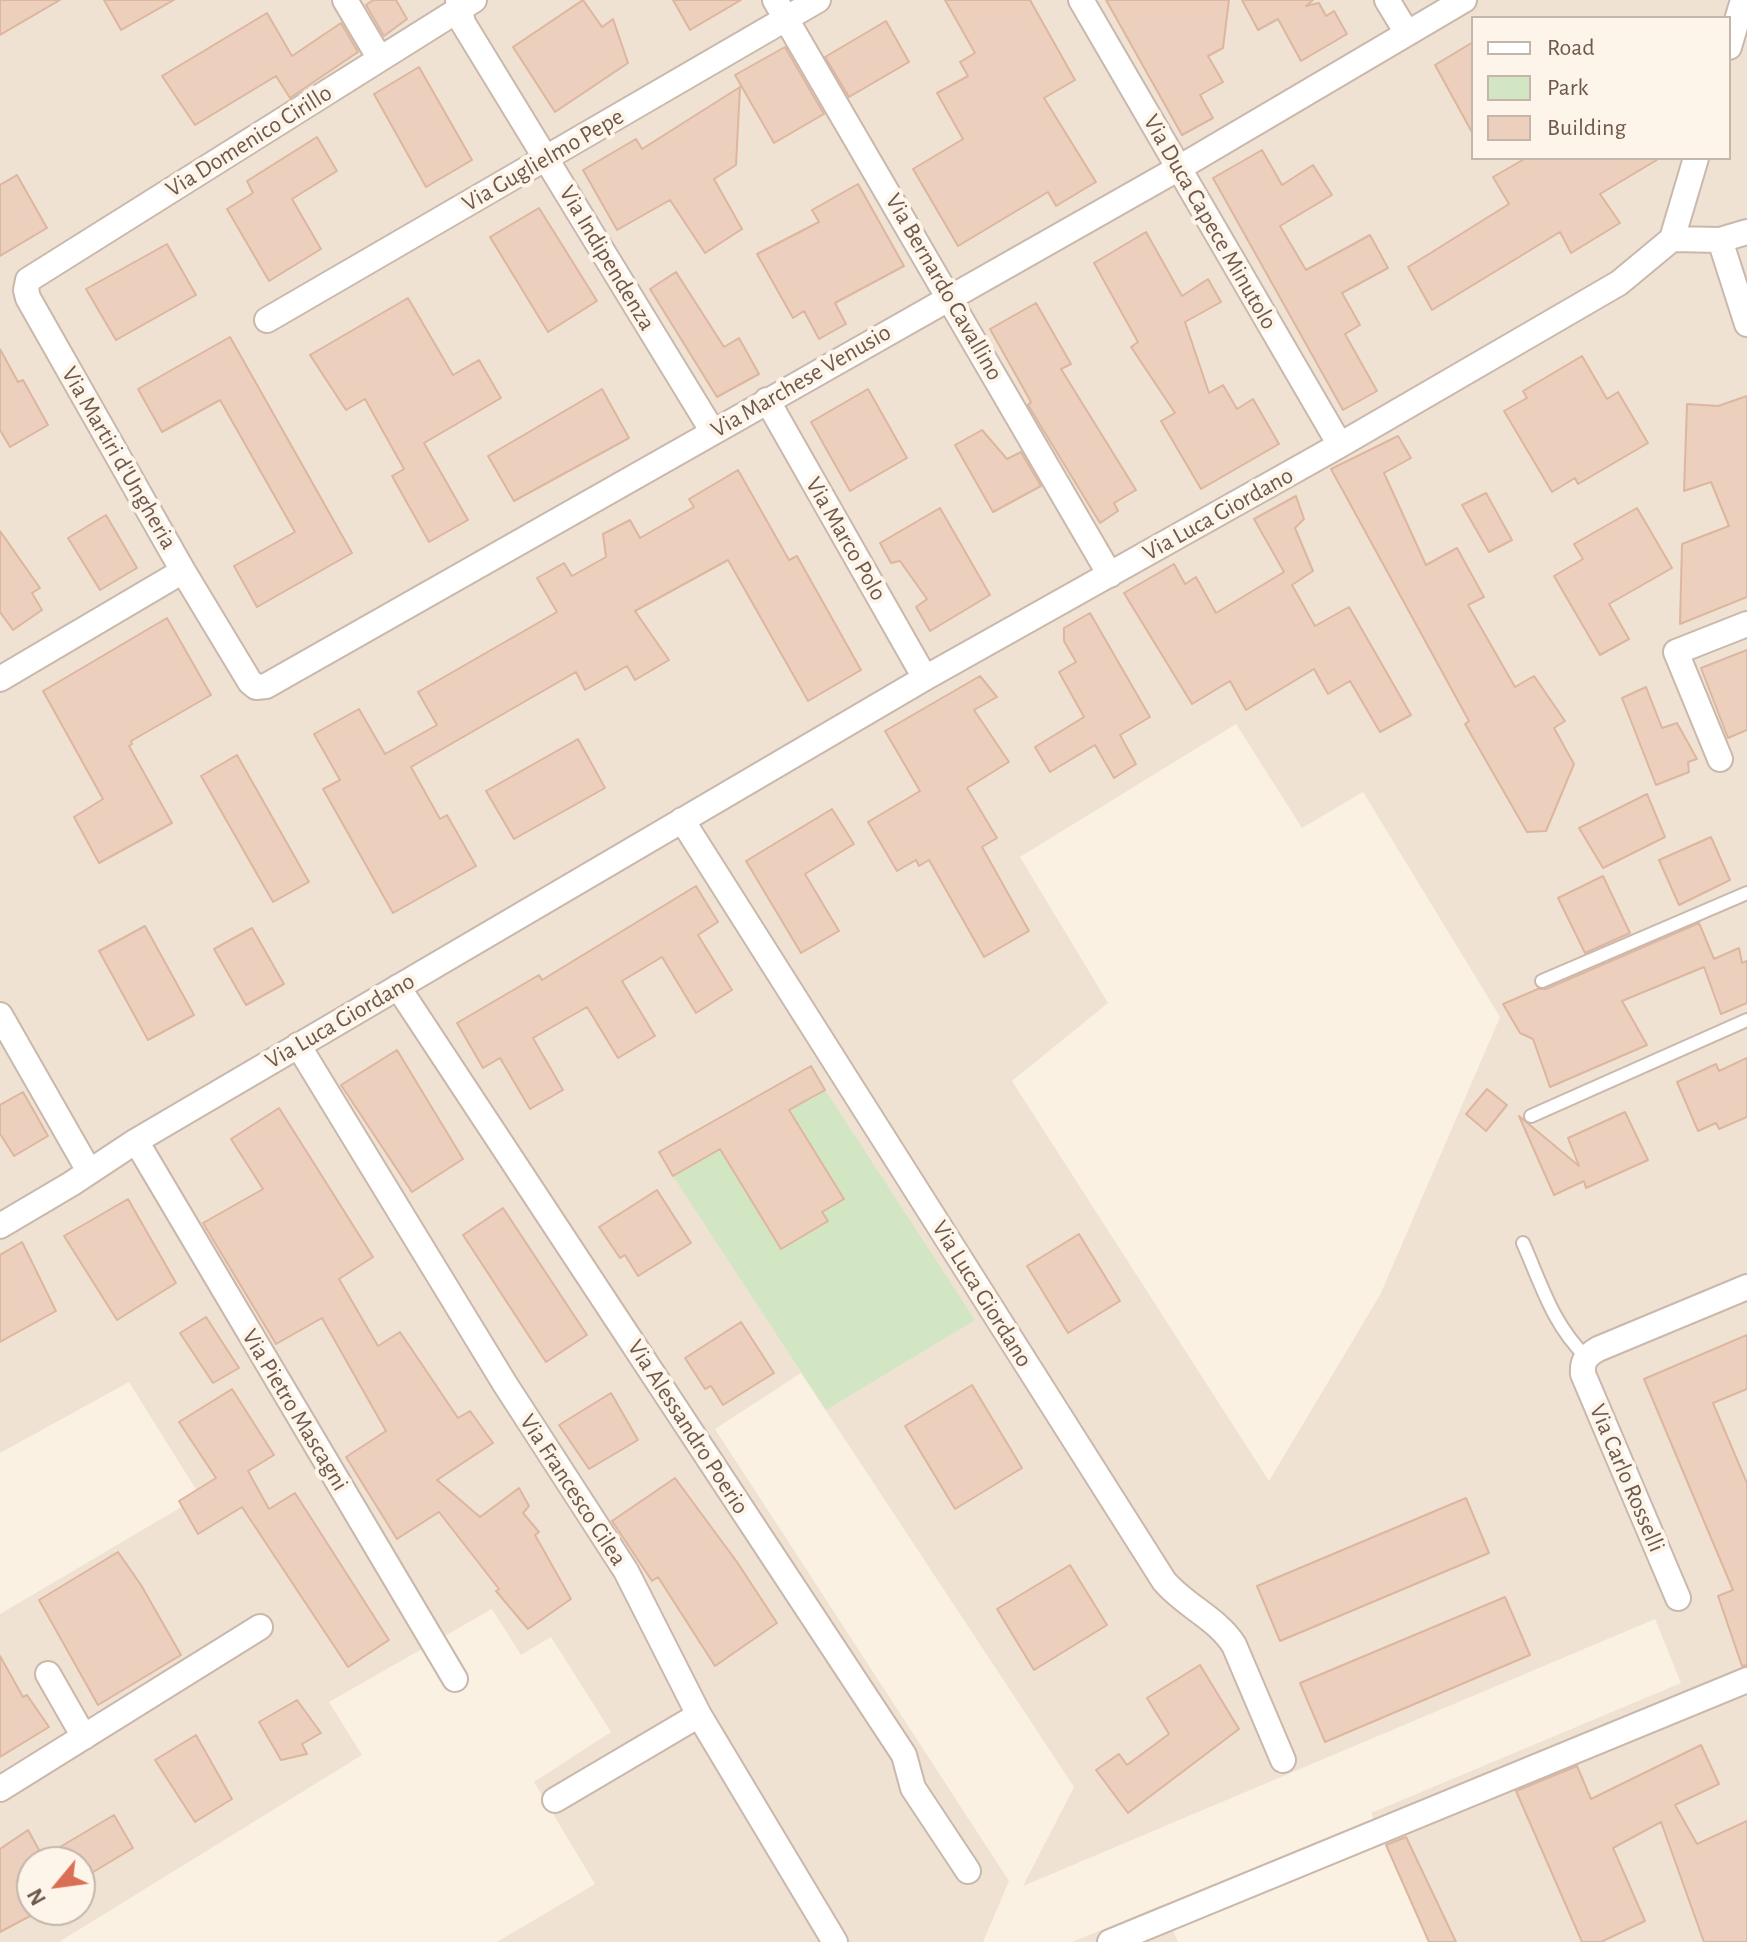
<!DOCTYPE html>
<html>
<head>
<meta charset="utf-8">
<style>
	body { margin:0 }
	#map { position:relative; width:1747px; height:1942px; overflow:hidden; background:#faf1e3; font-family:"Alegreya Sans",sans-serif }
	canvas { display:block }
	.legend { position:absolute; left:1471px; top:16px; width:260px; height:144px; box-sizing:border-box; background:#fdf5e9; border:2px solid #c4b6aa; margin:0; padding:10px 14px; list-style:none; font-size:24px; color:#6f584c }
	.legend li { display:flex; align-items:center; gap:16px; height:40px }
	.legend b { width:40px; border:2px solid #c4b6aa }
	.north { position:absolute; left:16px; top:1846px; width:80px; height:80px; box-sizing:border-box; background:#fdf5e9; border:2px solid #c4b6aa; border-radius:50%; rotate:241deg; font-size:22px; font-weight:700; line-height:32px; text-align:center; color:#6f584c }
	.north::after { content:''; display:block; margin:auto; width:28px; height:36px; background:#d96f53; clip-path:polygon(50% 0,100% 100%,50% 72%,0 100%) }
</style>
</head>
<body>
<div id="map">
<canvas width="1747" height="1942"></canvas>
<ul class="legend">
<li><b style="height:10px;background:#fff"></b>Road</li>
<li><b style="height:22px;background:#d2e6c3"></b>Park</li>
<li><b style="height:22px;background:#eccfbd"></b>Building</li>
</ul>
<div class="north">N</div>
</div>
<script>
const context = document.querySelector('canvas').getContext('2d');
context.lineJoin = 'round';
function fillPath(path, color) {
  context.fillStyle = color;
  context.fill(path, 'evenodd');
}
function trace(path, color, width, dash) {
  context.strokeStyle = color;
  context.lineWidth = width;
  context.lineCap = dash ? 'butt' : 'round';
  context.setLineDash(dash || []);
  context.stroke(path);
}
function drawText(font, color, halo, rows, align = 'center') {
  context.font = font + ' "Alegreya Sans",sans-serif';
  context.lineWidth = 8;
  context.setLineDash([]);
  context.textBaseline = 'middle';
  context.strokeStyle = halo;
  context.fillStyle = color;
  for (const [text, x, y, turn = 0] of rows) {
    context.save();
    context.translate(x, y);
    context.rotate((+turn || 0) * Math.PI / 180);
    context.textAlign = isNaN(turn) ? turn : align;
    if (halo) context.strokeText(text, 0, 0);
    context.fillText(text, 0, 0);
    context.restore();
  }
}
const residential = new Path2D(`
	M0,0H1747V1942H1430L1371,1813L1681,1683L1655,1619L1023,1886L1074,1787L801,1373L715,1429L1009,1881L983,1942H497L595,1884L534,1782L611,1732L551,1637L521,1655L492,1609L329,1702L362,1755L59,1942H0V1614L200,1496L129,1382L0,1453ZM1473,18H1729V158H1473ZM1236,724L1302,828L1363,792L1500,1017L1380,1295L1269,1481L1012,1081L1108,1003L1020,857ZM32,1862H80V1910H32Z
	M1162,1905L1178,1942H1072Z`);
const green = new Path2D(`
	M825,1090L975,1320L826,1410L673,1176Z`);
const building = new Path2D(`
	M0,0H60L0,35Z
	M104,0H174L121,30Z
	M373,0H396L407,19L384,36L366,5Z
	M583,0L602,27L613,19L628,63L555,112L513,47Z
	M673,0H741L690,30Z
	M945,0H1030L1075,80L1044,98L1096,182L1056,206L1048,192L958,246L913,169L963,139L937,93L968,76L960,62L975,53Z
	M1106,0H1229L1223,48L1208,56L1223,82L1200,95L1213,118L1182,135Z
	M1242,0H1313L1306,6L1319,3L1326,16L1334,11L1347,34L1301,61L1278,19L1258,30Z
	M267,13L292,56L341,23L358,52L290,98L276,76L195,125L162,76Z
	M886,21L909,62L849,97L825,57Z
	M1473,42V134L1435,65Z
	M785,47L824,114L774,143L735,75Z
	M419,67L472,160L426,187L374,94Z
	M740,87L736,165L714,179L742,229L705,253L670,200L617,230L583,170L636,139L642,149Z
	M317,137L337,171L292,199L321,249L269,281L227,209L253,193L247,181Z
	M1262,150L1282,185L1313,165L1332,195L1280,226L1306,270L1370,235L1388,268L1342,293L1360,325L1345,334L1377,391L1343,410L1213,178Z
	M1526,158H1660L1600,194L1620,223L1571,253L1560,232L1432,310L1408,267L1509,204L1493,177Z
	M17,175L47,228L0,256V185Z
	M858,184L904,266L835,303L846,324L819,339L804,311L793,318L757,254L819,222L812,210Z
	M539,208L597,301L548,332L490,237Z
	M1146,232L1182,296L1208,279L1221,302L1185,322L1209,393L1223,385L1237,409L1253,399L1279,444L1201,489L1161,421L1175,413L1131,347L1138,342L1094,263Z
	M167,244L196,295L116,340L86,289Z
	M676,272L724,347L739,338L759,374L717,397L650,289Z
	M408,298L453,375L479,360L501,398L424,443L468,520L429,542L392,476L404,469L365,399L346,410L310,355Z
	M1036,303L1071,364L1061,369L1136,490L1114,503L1118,511L1100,523L1028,405L1031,402L990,329Z
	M230,337L352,553L257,607L234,566L295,532L220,400L162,432L138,389Z
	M0,349L18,382L23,380L48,425L10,447L0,430Z
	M1582,356L1607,399L1618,392L1648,443L1578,484L1575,478L1552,492L1504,411L1527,398L1523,391Z
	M602,389L629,438L514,501L488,456Z
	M868,389L907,458L850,491L811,422Z
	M1747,396V597L1680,624L1682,544L1729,526L1711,482L1684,491L1687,404L1718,406Z
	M982,430L1007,459L1021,452L1041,486L993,512L955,445Z
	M1398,436L1411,458L1384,473L1426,565L1457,548L1484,597L1468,605L1515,687L1534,676L1565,721L1554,728L1574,764L1546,831L1527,832L1465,724L1469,721L1331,469Z
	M738,470L789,560L797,556L861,670L808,701L728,560L635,611L669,660L635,680L627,666L585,690L576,672L411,767L440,819L447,815L476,866L393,913L323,789L340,780L314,734L359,709L385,754L437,725L418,692L557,612L537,578L564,563L572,576L606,557L603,534L630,520L640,538L694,507L689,499Z
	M1486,493L1512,540L1489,552L1462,505Z
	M1296,496L1304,519L1295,528L1313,571L1292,585L1315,626L1349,607L1411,715L1380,732L1350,681L1328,694L1314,669L1246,710L1230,681L1192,704L1124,593L1174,564L1185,584L1196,577L1216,613L1284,572L1254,519Z
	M940,508L990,595L930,631L916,607L927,599L900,561L891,563L880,543Z
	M1637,508L1672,568L1609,604L1629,639L1600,655L1554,576L1583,559L1574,544Z
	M106,515L137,568L100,590L68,538Z
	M0,531L40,588L32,593L42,610L13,630L0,612Z
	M1090,613L1150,717L1120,735L1136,764L1114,778L1095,745L1050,772L1035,747L1084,717L1059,672L1076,662L1064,641V628Z
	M167,618L211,695L131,741L132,744L129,746L172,823L99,863L74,817L103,799L43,691Z
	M1747,650V730L1728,738L1701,668Z
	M980,676L997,697L974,710L1009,762L967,788L997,838L982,847L1029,931L984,957L929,860L919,866L916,860L897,871L868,822L920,791L885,731Z
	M1646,687L1662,728L1677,723L1697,759L1688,762L1689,772L1656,785L1622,698Z
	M578,739L605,788L514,839L486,791Z
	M237,755L309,882L273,902L201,776Z
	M1647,794L1665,837L1603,868L1579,828Z
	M832,809L854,844L805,874L839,931L801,953L746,861Z
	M1711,837L1730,880L1679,905L1659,860Z
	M1603,876L1630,933L1585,953L1558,898Z
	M696,886L718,922L698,935L732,990L696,1013L662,957L622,981L655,1036L618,1058L587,1007L533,1038L563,1090L530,1109L500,1058L483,1068L457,1023L539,975L542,980Z
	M1699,923L1714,959L1739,948L1742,963L1747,961V1003L1721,1014L1704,967L1622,1001L1647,1045L1550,1087L1533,1039L1520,1033L1503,1004L1538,989H1546Z
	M145,926L194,1015L148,1040L99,951Z
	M252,928L284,984L246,1005L214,949Z
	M397,1050L463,1159L412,1192L341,1085Z
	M1747,1058V1117L1719,1129L1716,1123L1698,1131L1677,1082L1716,1064L1719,1071Z
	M811,1066L825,1090L789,1110L844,1199L822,1212L828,1221L781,1249L720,1149L673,1176L659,1152Z
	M1487,1089L1507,1105L1486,1131L1466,1114Z
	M23,1092L48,1136L14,1156L0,1134V1105Z
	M279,1108L373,1257L339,1279L378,1346L400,1332L458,1418L470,1411L493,1443L437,1480L480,1517L519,1488L529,1506L523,1513L539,1532L535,1535L571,1599L528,1629L496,1591L499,1589L439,1512L397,1539L346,1457L386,1431L322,1318L276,1344L203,1223L263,1189L231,1139Z
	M1625,1112L1648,1160L1586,1188L1584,1181L1554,1195L1519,1116L1579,1166L1568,1138Z
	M657,1190L691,1243L638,1276L625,1255L620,1258L599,1227Z
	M128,1199L176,1283L117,1320L64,1236Z
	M503,1208L587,1335L546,1362L463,1235Z
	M1079,1234L1120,1301L1068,1333L1027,1266Z
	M22,1242L56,1311L0,1342V1255Z
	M206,1317L239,1368L213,1383L180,1333Z
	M741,1322L774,1373L723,1405L711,1386L705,1389L685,1358Z
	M1747,1335V1389L1713,1403L1747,1483V1665L1742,1666L1718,1596L1733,1590L1644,1379Z
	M972,1385L1022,1468L955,1509L905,1426Z
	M232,1389L274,1455L248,1471L269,1509L295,1493L389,1640L348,1667L242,1507L198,1534L179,1501L216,1478L179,1422Z
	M611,1393L638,1440L589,1469L559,1425Z
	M675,1478L737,1562L777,1623L715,1666L658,1577L652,1581L612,1521Z
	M1466,1498L1489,1553L1280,1641L1257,1586Z
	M118,1552L141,1585L181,1655L98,1705L39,1600Z
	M1070,1565L1107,1625L1034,1670L997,1609Z
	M1505,1597L1530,1655L1325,1742L1300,1683Z
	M0,1656L23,1697L27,1695L49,1727L0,1757Z
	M1200,1665L1239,1729L1128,1813L1096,1770L1119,1754L1127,1765L1169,1734L1147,1698Z
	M297,1700L321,1733L302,1744L307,1754L281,1760L259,1722Z
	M196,1735L232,1799L195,1822L155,1760Z
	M1701,1745L1719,1784L1675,1805L1697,1844L1747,1821V1942H1704L1661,1822L1613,1848L1645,1921L1601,1942H1582L1516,1791L1577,1766L1591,1799Z
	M114,1815L133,1848L85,1877L80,1862H32V1915L0,1932V1849L28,1830L43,1857Z
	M1406,1837L1456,1942H1429L1386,1845Z`);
const service = new Path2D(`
	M1542,981L1747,893
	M1531,1116L1747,1020
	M1523,1243C1542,1286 1552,1323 1586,1357`);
const minor = new Path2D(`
	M345,0L377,54
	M458,0L463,23L713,432
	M775,0L1110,575
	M1081,0L1340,445
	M1387,0L1407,33
	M1729,47L1743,0
	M1672,239L1720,240L1747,232
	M1720,240L1747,324
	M267,320L818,0
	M767,400L925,678
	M183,571L250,682L256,687L266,686L1179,168L1464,0
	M0,679L183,571L28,298L26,290L28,280L474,0
	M1720,759L1676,652L1747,624
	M682,820L1164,1581C1185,1606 1217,1618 1234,1645L1283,1760
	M398,987L904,1755L913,1788L968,1871
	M0,1015L89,1171
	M298,1045L505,1384L626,1571L699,1715L835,1942
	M136,1141L455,1679
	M0,1226L71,1184L136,1141L925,678L1340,445L1619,283L1672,239L1696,158
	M1678,1598L1583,1374C1582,1361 1586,1356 1598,1349L1747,1287
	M48,1674L84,1737
	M0,1789L260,1627
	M555,1800L699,1715
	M1110,1942L1747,1680`);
const streetNames = [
	["Via Domenico Cirillo",249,141,-32],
	["Via Guglielmo Pepe",543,160,-30],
	["Via Duca Capece Minutolo",1210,222,60],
	["Via Indipendenza",607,258,59],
	["Via Bernardo Cavallino",944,287,60],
	["Via Marchese Venusio",801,381,-30],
	["Via Martiri d'Ungheria",119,458,60],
	["Via Luca Giordano",1218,514,-29],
	["Via Marco Polo",846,539,60],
	["Via Luca Giordano",340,1021,-30],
	["Via Luca Giordano",982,1294,58],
	["Via Pietro Mascagni",295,1410,59],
	["Via Alessandro Poerio",688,1427,57],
	["Via Carlo Rosselli",1627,1478,67],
	["Via Francesco Cilea",573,1490,57]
];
fillPath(residential, '#f0e2d2');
fillPath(green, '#d2e6c3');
fillPath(building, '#eccfbd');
trace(building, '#ddb69f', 2);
trace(service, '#c9b8ab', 16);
trace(minor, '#c9b8ab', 28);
trace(service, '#fff', 12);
trace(minor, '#fff', 24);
drawText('24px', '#6f584c', '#fdf5e9', streetNames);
</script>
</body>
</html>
